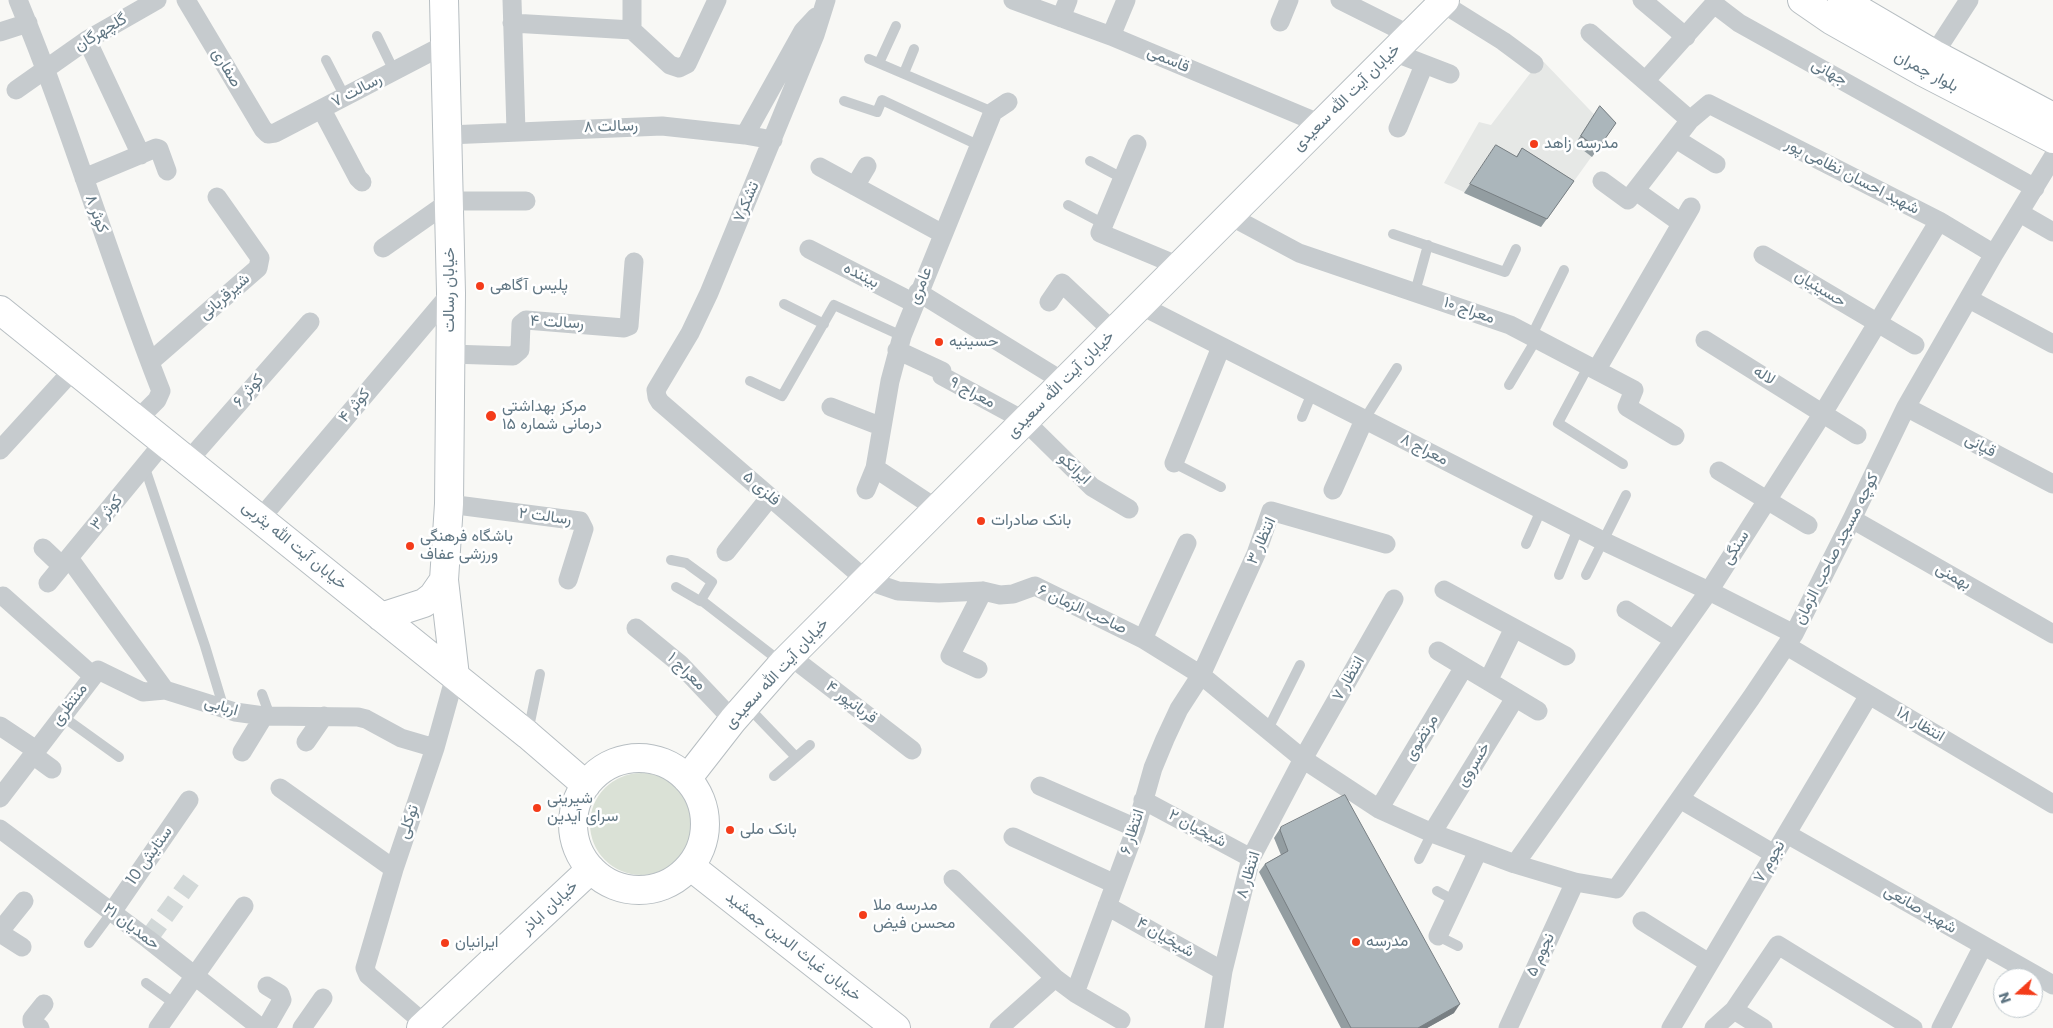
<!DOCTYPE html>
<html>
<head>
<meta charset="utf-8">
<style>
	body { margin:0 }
	#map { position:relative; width:2053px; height:1028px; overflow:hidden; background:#f8f8f5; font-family:Poppins,sans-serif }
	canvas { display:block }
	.north { position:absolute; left:1993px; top:968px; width:50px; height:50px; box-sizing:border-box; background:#fff; border:1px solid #bfc8cd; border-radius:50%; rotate:250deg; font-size:14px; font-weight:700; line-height:20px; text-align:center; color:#607683 }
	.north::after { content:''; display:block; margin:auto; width:18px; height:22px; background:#f43c1a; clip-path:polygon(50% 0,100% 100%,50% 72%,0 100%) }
</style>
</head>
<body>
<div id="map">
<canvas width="2053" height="1028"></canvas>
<div class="north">N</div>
</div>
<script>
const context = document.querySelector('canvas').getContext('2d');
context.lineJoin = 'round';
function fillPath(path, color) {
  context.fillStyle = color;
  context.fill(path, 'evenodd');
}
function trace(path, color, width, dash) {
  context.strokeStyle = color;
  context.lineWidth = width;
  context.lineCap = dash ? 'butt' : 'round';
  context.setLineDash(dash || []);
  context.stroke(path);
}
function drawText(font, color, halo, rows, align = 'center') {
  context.font = font + ' Poppins,Vazirmatn,sans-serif';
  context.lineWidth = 5;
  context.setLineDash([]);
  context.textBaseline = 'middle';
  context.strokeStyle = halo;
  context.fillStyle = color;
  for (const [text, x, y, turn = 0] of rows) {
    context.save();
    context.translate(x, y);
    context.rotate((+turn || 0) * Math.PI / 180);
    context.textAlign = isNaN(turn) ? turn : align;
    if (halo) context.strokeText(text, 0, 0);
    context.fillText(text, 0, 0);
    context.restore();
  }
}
const built = new Path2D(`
	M1541,59L1610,131L1541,227L1444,183L1479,122L1491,125Z`);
const green = new Path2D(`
	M590 824a51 51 0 1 1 102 0a51 51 0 1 1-102 0Z`);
const streetTunnel = new Path2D(`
	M148,939L191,880`);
const lane = new Path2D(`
	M377,36L394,71
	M869,59L993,112
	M326,60L345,97
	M879,63L896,26
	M904,73L914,49
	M844,101L877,112L882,100L980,146
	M1090,161L1122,178
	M1068,205L1104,224
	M1393,234L1505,272L1516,249
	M1415,292L1428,245
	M784,304L824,324
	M1532,335L1564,270
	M1589,365L1558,423L1623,464
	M750,381L782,396L834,305L902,336
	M1509,385L1537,338
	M1302,417L1312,393
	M1364,420L1397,368
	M1174,463L1221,487
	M145,468L205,646L224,709
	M1526,544L1541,510
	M671,560L686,563L712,582L701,600L781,662
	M1559,575L1578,529
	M1586,575L1626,495
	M676,587L700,601L701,600
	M262,694L270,716
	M747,706L796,757
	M62,716L119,757
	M1268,729L1300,665
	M528,732L540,674
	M774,776L810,745
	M1419,859L1432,833
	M1437,891L1455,901
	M1438,936L1458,946
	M89,943L112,912
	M146,983L175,1004`);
const street = new Path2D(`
	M18,0C71,128 110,262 161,391L157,400L137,420
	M186,0L263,129L268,134L275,133L444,45
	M512,0L516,131
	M632,0V30L670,65L679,68L687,64L717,0
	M826,0L815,35L709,293L690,333L656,390L657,397L660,402L866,580L898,591L939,593L983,591L1000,595L1013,594L1035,586L1143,639L1201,675L1303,759L1379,809L1432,833L1515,864L1575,882L1616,889L1751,698L1794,634L1852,519L1906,407L1994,254L2053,157
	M1013,0L1111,36L1321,124
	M1340,0L1410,35
	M1642,0L1686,37
	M1442,3L1503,41L1534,64
	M1061,18L1068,0
	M1280,22L1289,0
	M512,23L632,30
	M0,32L28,23
	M1590,33L1690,120
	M1111,36L1126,0
	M87,40L141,155
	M1393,52L1450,74
	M1934,54L1969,0
	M1646,80L1714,4L1739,23L2035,188
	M16,90L87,40L157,0
	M322,110L358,178L362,182
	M1398,128L1424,65
	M448,135L662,126L745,135L773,140
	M745,135L803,31L816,17
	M1676,139L1716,164
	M1137,144L1100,233L1179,266
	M820,167L943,234
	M84,178L156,148L159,149L167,171
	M1602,181L1628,200L1690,120L1709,104L1939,221L1994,254
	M855,186L867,166
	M1636,191L1681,223
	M2020,213L2053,232
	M1230,216L1299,253L1510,325L1634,390L1627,407L1675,436
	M383,248L450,201H526
	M809,249L914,303
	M1763,255L1915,345
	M918,292L1064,382
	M1969,299L2053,344
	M1049,302L1062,283L1114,332
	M1140,305L1603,541L1709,591L1794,634
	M1705,340L1857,435
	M897,350L942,371V376L1025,421L1092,487L1129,509
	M450,354L513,356L520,350L521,324L526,320L624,328L629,326L634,262
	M150,362L258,268L260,258L217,197
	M1597,369L1691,207
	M831,407L880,426
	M1906,407L2053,484
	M0,450L74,369
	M188,461L310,322
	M1174,463L1221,347
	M875,468L937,509
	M1719,471L1808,525
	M866,490L875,468L890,381L902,336L993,112L1008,102
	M1333,490L1364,420
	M449,504L580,521L584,529L568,580
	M260,519L451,293
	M1852,519L2053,634
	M43,548L62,566
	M726,552L770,497
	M69,558L165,690L235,712L264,716L358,717L366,719L401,738L435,748
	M48,583L164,442
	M1444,590L1566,656
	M3,596L93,676
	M1626,610L1674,640
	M636,628L680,664L733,720
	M1143,639L1187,543
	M1787,646L2053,804
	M1438,651L1538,711
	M790,656L912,750
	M978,669L950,656L983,591
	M1488,681L1514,628
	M0,726L36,750
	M306,742L324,716
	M242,752L264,716
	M33,755L52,769
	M1040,786L1136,828
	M280,788L394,869
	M0,798L98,670L143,692L165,690
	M1680,799L1774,854
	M1143,800L1251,858
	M1379,809L1464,667
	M0,829L148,939L261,1028
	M1432,833L1515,698
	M1787,834L2053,985
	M1013,837L1115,884
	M1515,864L1709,591L1823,413L1939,221
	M953,879L1055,978
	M1107,906L1223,971
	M112,912L189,800
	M1642,921L1709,963
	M0,931L24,901
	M0,933L22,947
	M1438,936L1478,851
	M1075,993L1136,828L1153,768L1165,739L1179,709L1201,675L1256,554L1271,511L1386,544
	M1734,1010L1763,1028
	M425,1024L368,975L365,968L394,869L435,748L455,676
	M40,1028L32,1022V1019L44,1004
	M158,1028L244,906
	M266,1028L282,1000L280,994L267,986
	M302,1028L323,998
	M999,1028L1055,978L1075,993L1121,1020
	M1214,1028L1223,971L1251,858L1303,759L1394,599
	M1508,1028L1575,882
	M1671,1028L1869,695
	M1714,1028L1734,1010L1778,945L1913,1028
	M1941,1028L1983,946`);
const secondary = new Path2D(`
	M444,0L451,293L449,504L444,580L455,676
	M1802,0L1831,20L1923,72L2053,139
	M1842,0L1934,54L2053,117
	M0,310L528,735L586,785
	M381,617L424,603L433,596L444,580
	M573 824a66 66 0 1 1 132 0a66 66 0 1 1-132 0Z
	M687,779L733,720L783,663L1445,0
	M690,866L896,1028
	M421,1028L591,869`);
const wall = new Path2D(`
	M1600,106L1616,123L1592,157L1575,144Z
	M1496,145L1516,157L1522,148L1574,181L1541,227L1464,193Z
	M1281,827L1454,1013L1427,1028H1341L1259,872L1265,864L1281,855L1274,838Z`);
const shadedWall = new Path2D(`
	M1460,1004L1454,1013L1427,1028H1418Z`);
const building = new Path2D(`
	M1600,106L1616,123L1598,149L1581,136Z
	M1496,145L1517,157L1522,148L1574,181L1547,219L1470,184Z
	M1345,795L1460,1004L1418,1028H1351L1265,864L1288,851L1280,830L1281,827Z`);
const markers = [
	[1534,144,5,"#f43c1a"],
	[480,286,5,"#f43c1a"],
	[939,342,5,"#f43c1a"],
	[491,416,6,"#f43c1a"],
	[981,521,5,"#f43c1a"],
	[410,546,5,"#f43c1a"],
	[537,808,5,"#f43c1a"],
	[730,830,5,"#f43c1a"],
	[863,915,5,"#f43c1a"],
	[1356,942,5,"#f43c1a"],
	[445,943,5,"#f43c1a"]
];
const streetNames = [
	["گلچهرگان",101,33,-31],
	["قاسمی",1168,60,23],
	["صفاری",226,68,59],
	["بلوار چمران",1926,72,28],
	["جهانی",1829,73,29],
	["رسالت ۷",357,91,-28],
	["خیابان آیت الله سعیدی",1347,98,-45],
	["رسالت ۸",611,127,-2],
	["شهید احسان نظامی پور",1852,177,27],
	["تشکر۷",747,202,-67],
	["کوثر ۸",96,214,70],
	["بیننده",861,276,27],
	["عامری",921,286,-68],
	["حسینیان",1820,289,31],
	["خیابان رسالت",450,290,-90],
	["شیرقربانی",225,297,-41],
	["معراج ۱۰",1469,311,19],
	["رسالت ۴",557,323,3],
	["لاله",1764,376,32],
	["خیابان آیت الله سعیدی",1061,385,-45],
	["کوثر ۶",249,391,-49],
	["معراج ۹",972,393,28],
	["کوثر ۴",355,406,-50],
	["قپانی",1980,446,28],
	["معراج ۸",1424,450,27],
	["ایرانکو",1074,469,44],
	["فلزی ۵",761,489,41],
	["کوثر ۳",107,513,-50],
	["رسالت ۲",545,517,7],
	["انتظار ۳",1262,541,-66],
	["خیابان آیت الله یثربی",294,546,39],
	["سنگی",1736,548,-58],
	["کوچه مسجد صاحب الزمان",1837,549,-63],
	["بهمنی",1953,577,30],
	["صاحب الزمان ۶",1082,610,25],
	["معراج ۱",686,672,44],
	["خیابان آیت الله سعیدی",777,674,-47],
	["انتظار ۷",1349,679,-60],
	["قربانپور ۴",851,703,37],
	["منتظری",70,705,-53],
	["اربابی",221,707,16],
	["انتظار ۱۸",1920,725,31],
	["مرتضوی",1422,738,-59],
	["خسروی",1474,765,-58],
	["توکلی",409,822,-71],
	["شیخیان ۲",1197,829,28],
	["انتظار ۶",1133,832,-72],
	["ستایش 10",150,856,-55],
	["نجوم ۷",1770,862,-59],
	["انتظار ۸",1249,875,-73],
	["خیابان اباذر",550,908,-43],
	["شهید صانعی",1920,910,30],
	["حمدیان ۲۱",131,927,37],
	["شیخیان ۴",1165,938,30],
	["خیابان غیاث الدین جمشید",793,947,38],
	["نجوم ۵",1541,955,-65]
];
const poiNames = [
	["مدرسه زاهد",1544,144],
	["پلیس آگاهی",490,286],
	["حسینیه",949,342],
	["مرکز بهداشتی",502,407],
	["درمانی شماره ۱۵",502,425],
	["بانک صادرات",991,521],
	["باشگاه فرهنگی",420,537],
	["ورزشی عفاف",420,555],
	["شیرینی",547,799],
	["سرای آیدین",547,817],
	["بانک ملی",740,830],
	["مدرسه ملا",873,906],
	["محسن فیض",873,924],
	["مدرسه",1366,942],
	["ایرانیان",455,943]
];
fillPath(built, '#e6e8e6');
fillPath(green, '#dae1d6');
trace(streetTunnel, '#d2d8d8', 19, [19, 9]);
trace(secondary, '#b7bec2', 30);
trace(lane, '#c6cbce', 10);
trace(street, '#c6cbce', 19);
trace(secondary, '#fff', 28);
fillPath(wall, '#939da1');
fillPath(shadedWall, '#787f83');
fillPath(building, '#abb6bb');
trace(building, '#787f83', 1);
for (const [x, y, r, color] of markers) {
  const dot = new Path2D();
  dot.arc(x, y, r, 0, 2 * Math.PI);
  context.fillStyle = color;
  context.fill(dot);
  trace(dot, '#fff', 2);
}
drawText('16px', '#607683', '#fff', streetNames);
drawText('16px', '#607683', '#fff', poiNames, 'left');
</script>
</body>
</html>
